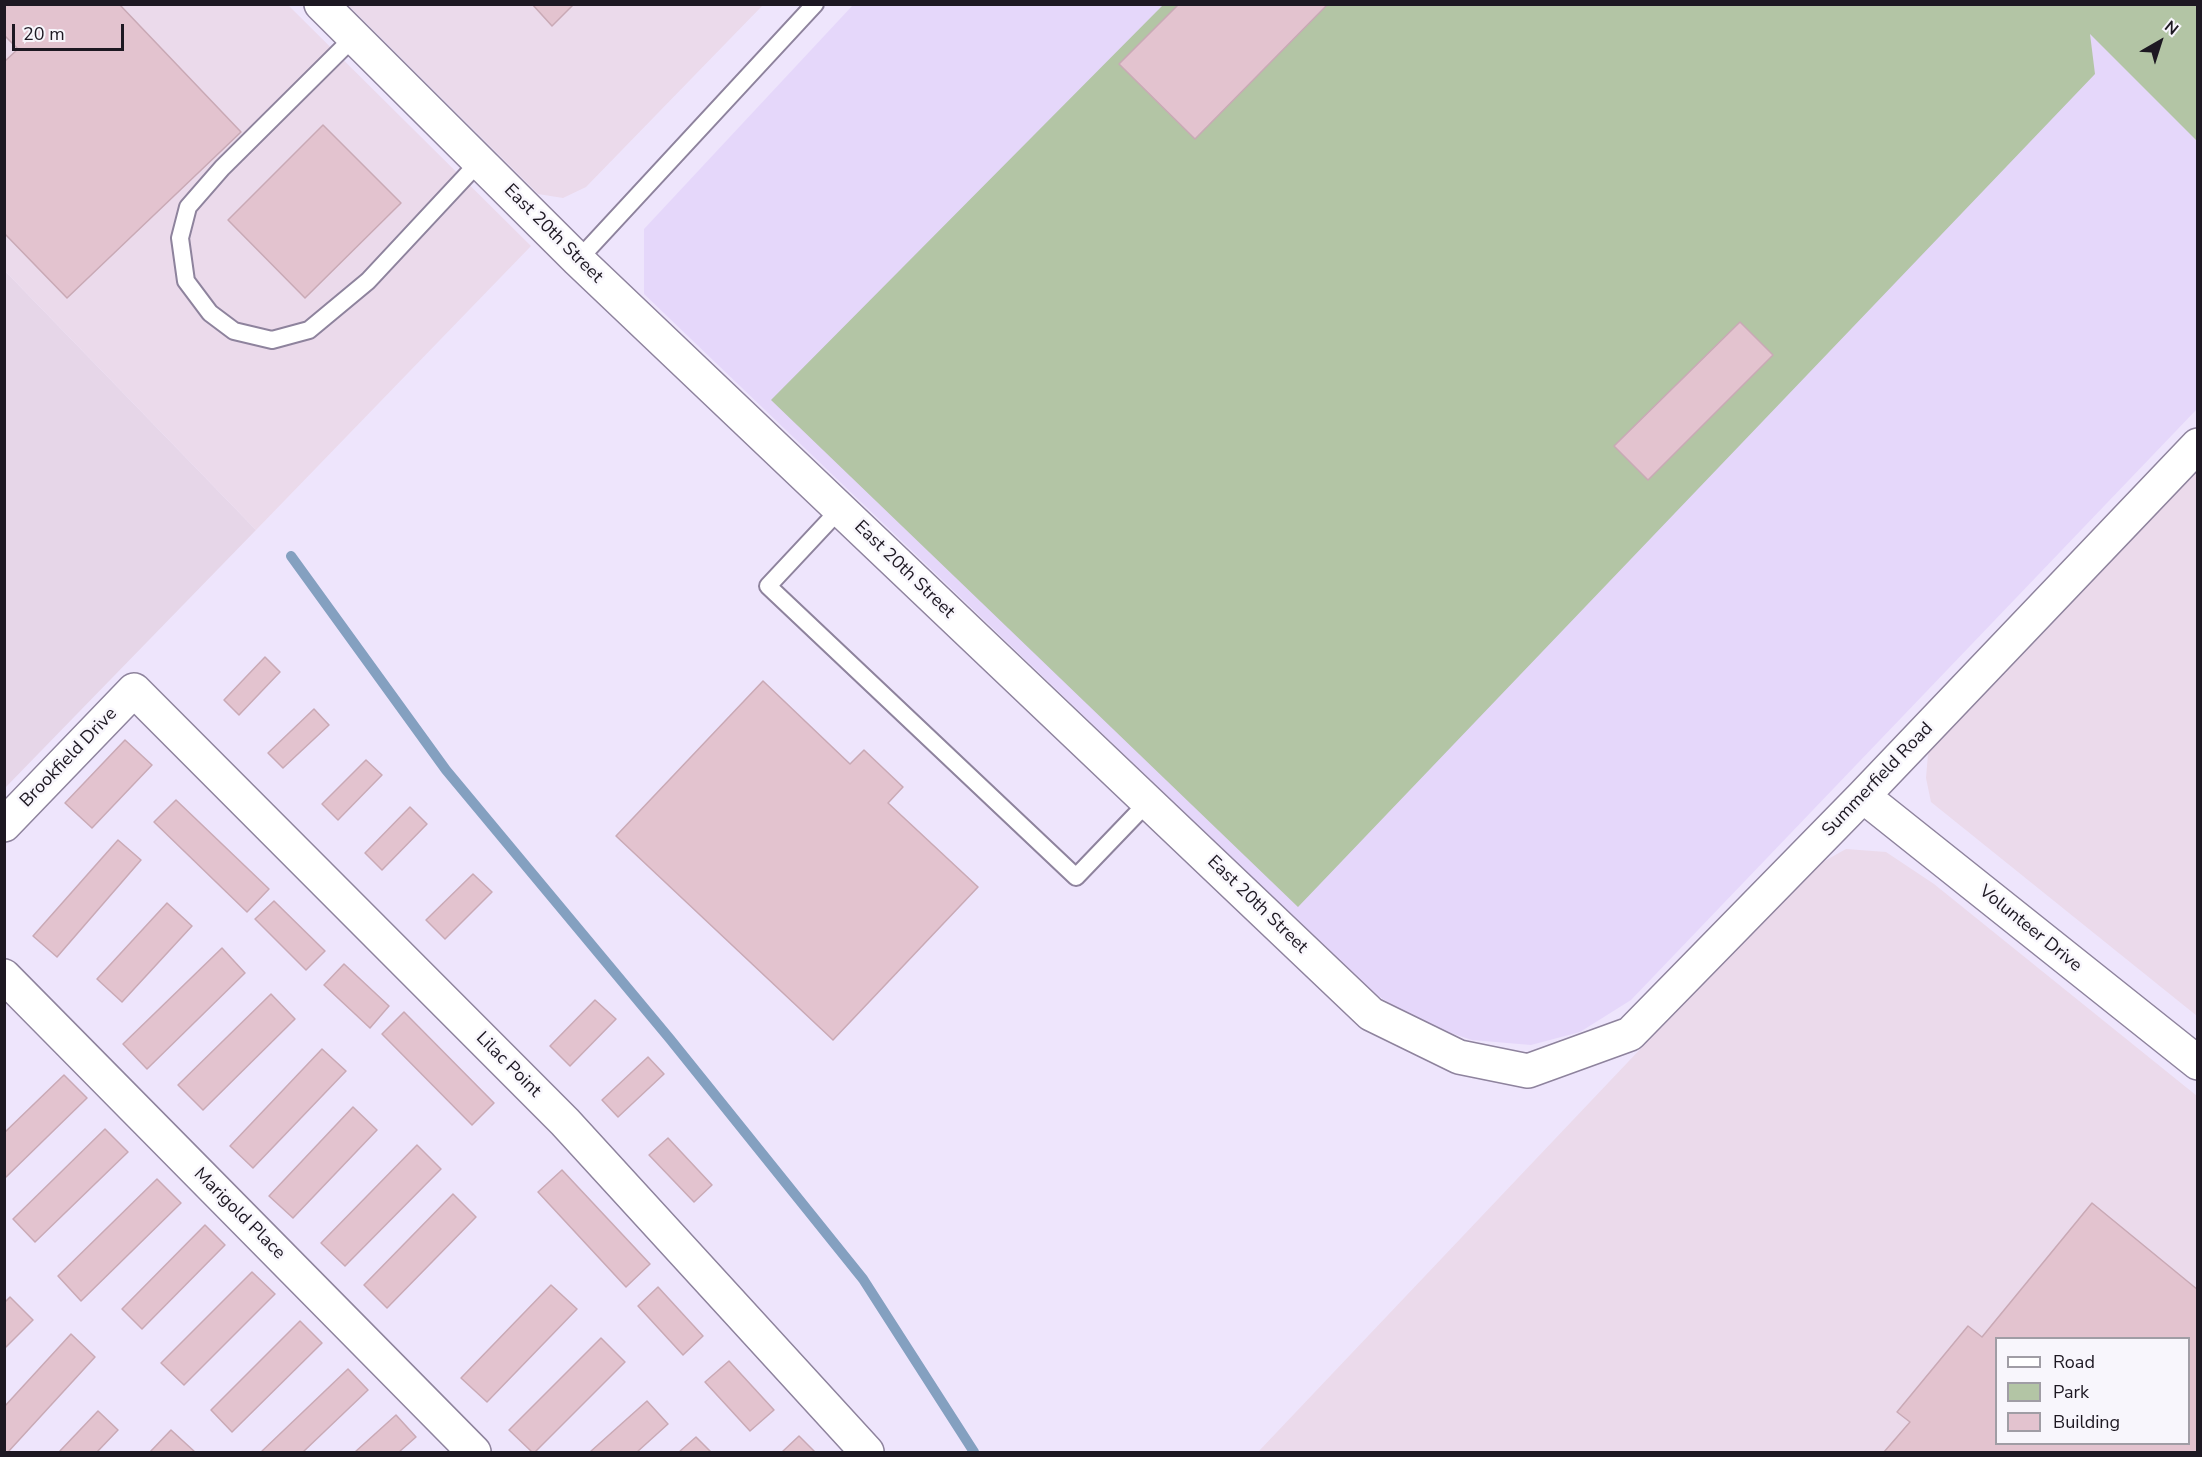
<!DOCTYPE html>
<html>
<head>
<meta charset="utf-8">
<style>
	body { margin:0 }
	#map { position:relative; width:2202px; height:1457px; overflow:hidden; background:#eee5fc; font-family:"Nunito Sans",sans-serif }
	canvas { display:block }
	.frame { position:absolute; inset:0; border:6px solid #1d1822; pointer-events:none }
	.legend { position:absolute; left:1995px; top:1337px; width:195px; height:108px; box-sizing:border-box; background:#f8f6fc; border:2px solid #a09da5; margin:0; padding:8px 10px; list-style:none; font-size:18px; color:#1d1822 }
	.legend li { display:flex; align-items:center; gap:12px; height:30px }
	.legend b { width:30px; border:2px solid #a09da5 }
	.north { position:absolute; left:2130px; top:12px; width:60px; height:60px; -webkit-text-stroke:4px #f8f6fc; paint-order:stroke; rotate:39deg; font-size:16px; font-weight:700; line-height:24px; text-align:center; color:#1d1822 }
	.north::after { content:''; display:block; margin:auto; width:21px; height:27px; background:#1d1822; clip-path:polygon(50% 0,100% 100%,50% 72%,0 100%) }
	.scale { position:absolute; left:12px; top:24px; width:112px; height:27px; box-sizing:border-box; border:3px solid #1d1822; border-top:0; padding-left:8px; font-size:18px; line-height:21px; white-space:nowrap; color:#1d1822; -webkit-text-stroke:4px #f8f6fc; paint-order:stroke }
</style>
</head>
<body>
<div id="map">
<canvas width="2202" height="1457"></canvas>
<div class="frame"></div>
<ul class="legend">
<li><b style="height:8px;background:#fff"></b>Road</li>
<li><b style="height:16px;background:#b3c5a5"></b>Park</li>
<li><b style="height:16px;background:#e3c3cf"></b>Building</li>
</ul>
<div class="north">N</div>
<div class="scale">20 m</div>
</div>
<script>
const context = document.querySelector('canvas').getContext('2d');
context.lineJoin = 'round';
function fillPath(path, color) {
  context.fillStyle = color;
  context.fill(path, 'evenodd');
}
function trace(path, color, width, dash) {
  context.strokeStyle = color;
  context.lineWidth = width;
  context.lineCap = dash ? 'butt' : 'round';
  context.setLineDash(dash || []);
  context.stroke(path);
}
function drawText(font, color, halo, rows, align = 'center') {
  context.font = font + ' "Nunito Sans",sans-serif';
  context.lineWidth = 5;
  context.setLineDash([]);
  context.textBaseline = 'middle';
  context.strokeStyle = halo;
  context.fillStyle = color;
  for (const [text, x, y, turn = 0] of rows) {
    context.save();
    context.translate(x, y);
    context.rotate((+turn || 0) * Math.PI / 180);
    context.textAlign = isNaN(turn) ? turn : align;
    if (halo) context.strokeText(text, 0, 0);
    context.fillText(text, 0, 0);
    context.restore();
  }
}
const commercial = new Path2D(`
	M5,271L256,530L5,788Z`);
const industrial = new Path2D(`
	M5,4L288,5L531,246L256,530L5,271Z
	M348,5H763L586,187L563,198L538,194Z
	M2197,469V1016L1931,802L1926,778L1928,754L1940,730Z
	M1846,849L1886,852L1934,884L2197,1096V1452H1258L1812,868ZM1996,1338H2188V1444H1996Z`);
const built = new Path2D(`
	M853,5H2197V409L1631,1000L1580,1032L1531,1045L1472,1040L1426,1025L1373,993L644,294V229Z`);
const green = new Path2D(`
	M1163,5H2197V141L2090,34L2095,74L1298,907L771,400Z`);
const stream = new Path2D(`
	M291,556L446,770L670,1039L863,1279L974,1452`);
const building = new Path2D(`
	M4,4H119L241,132L67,298L4,233V62L18,49L4,35Z
	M532,4H574L552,26Z
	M1179,4H1328L1195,139L1119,64Z
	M323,125L401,203L305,298L228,220Z
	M1740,322L1773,355L1648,480L1614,446Z
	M265,657L280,672L239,715L224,700Z
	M763,681L850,764L864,750L903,787L888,803L978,887L833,1040L616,836Z
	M314,709L329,725L283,768L268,753Z
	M125,740L152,765L92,828L65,803Z
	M366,760L382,775L338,820L322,804Z
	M176,800L269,889L247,912L154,822Z
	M410,807L427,824L382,870L365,853Z
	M118,840L141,860L57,957L33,936Z
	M473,874L492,892L445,939L426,920Z
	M274,901L325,951L306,970L255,919Z
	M167,903L192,926L122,1002L97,979Z
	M222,948L245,973L147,1069L123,1044Z
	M344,964L389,1006L370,1028L324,985Z
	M271,994L295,1019L203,1110L178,1085Z
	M595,1000L616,1019L570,1066L550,1046Z
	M404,1012L494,1103L472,1125L382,1034Z
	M322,1049L346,1071L253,1168L230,1146Z
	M648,1057L664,1074L618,1117L602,1100Z
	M64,1075L87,1098L4,1179V1133Z
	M353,1107L377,1130L293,1218L269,1196Z
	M105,1129L128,1152L35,1242L13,1219Z
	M668,1138L712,1185L694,1202L649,1155Z
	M417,1145L441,1169L345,1266L321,1243Z
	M562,1170L650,1264L626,1287L538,1192Z
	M157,1179L181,1203L81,1301L58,1276Z
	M453,1194L476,1217L387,1308L364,1285Z
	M2092,1203L2198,1290V1452H1884L1910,1422L1897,1412L1968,1326L1982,1337ZM1996,1338H2188V1444H1996Z
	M205,1225L225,1245L142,1329L122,1309Z
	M252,1272L275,1294L184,1385L161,1363Z
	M551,1285L577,1309L487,1402L461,1378Z
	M658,1287L703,1336L683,1355L638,1306Z
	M10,1297L33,1320L4,1349V1303Z
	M300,1321L322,1343L232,1432L211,1410Z
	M71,1334L95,1357L8,1452H4V1407Z
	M601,1338L625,1362L535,1452H532L509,1430Z
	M729,1361L774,1410L750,1431L705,1382Z
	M348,1369L368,1390L303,1452H261Z
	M647,1401L668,1424L637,1452H590Z
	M98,1411L118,1430L97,1452H59Z
	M396,1415L416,1437L399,1452H355Z
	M171,1430L195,1452H150Z
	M799,1436L815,1452H782Z
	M696,1437L711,1452H679Z`);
const lane = new Path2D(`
	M354,37L222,168L188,207L180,238L186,281L210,313L234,331L272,340L309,330L368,281L479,162
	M578,260L815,4
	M840,509L768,586L1076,877L1148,802`);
const street = new Path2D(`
	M321,4L578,260L1371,1014L1459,1057L1528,1071L1630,1034L1863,796L2198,445
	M1863,796L2198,1063
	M4,825L134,690L565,1122L867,1452
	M4,976L474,1452`);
const streetNames = [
	["East 20th Street",553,234,45],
	["East 20th Street",904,570,44],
	["Brookfield Drive",69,758,-46],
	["Summerfield Road",1878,780,-46],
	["East 20th Street",1257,905,44],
	["Volunteer Drive",2030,929,39],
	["Lilac Point",508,1065,45],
	["Marigold Place",239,1214,45]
];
fillPath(commercial, '#e6d6e8');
fillPath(industrial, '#ebdaeb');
fillPath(built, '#e5d7fa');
fillPath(green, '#b3c5a5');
trace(stream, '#84a0c0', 10);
fillPath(building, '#e3c3cf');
trace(building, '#c9a9b5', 1.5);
trace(lane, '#8e839d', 20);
trace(street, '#8e839d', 36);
trace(lane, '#fff', 16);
trace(street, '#fff', 33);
drawText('18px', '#1d1822', '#f8f6fc', streetNames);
</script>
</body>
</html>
